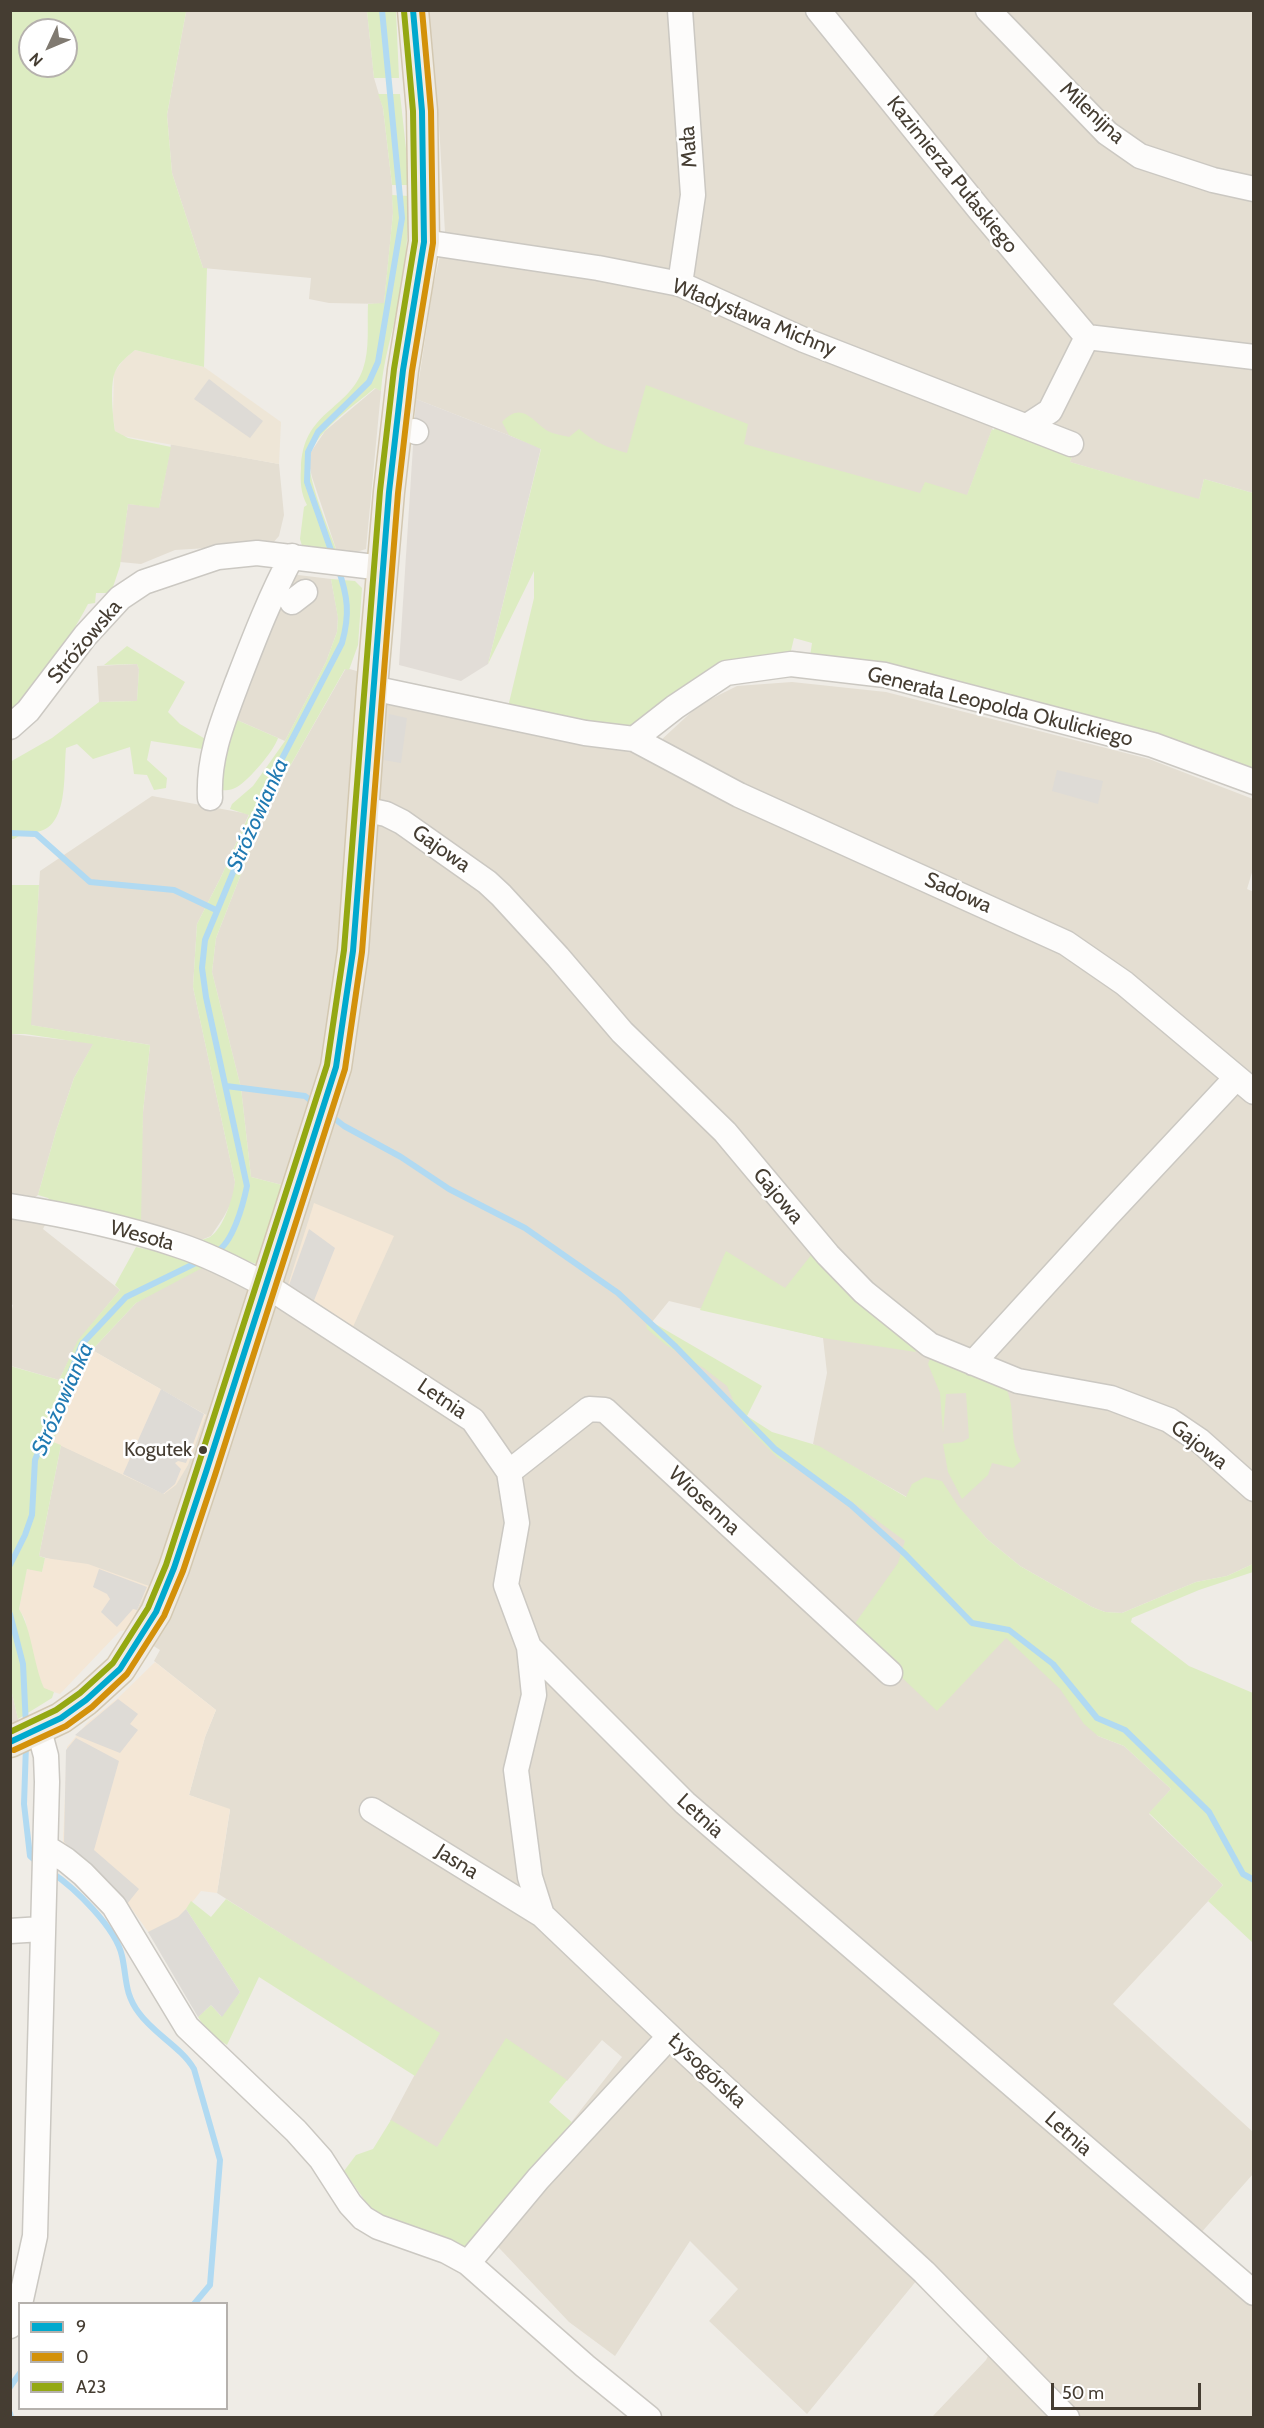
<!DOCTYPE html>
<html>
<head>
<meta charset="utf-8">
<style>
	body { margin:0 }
	#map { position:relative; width:1264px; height:2428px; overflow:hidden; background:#efece6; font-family:Cabin,sans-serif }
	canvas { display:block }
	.frame { position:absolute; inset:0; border:12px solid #453d32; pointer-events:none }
	.legend { position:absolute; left:18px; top:2302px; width:210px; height:108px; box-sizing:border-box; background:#fff; border:2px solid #b5b1ad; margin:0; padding:8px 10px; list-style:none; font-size:18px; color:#453d32 }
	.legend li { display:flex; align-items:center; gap:12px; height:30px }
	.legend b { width:30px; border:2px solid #b5b1ad }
	.north { position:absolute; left:18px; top:18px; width:60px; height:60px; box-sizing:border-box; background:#fff; border:2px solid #b5b1ad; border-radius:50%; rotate:226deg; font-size:16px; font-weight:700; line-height:24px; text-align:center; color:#453d32 }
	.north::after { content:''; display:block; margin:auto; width:21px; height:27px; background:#807a71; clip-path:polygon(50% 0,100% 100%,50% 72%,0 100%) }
	.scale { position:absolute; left:1051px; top:2383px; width:150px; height:27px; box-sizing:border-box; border:3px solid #453d32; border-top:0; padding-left:8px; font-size:18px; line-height:21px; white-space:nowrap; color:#453d32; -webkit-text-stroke:4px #fff; paint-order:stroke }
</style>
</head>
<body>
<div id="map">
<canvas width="1264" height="2428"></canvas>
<div class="frame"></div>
<ul class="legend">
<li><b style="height:8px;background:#00a9ce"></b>9</li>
<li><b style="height:8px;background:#d3910a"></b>0</li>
<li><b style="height:8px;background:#94a812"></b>A23</li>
</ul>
<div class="north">N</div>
<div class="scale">50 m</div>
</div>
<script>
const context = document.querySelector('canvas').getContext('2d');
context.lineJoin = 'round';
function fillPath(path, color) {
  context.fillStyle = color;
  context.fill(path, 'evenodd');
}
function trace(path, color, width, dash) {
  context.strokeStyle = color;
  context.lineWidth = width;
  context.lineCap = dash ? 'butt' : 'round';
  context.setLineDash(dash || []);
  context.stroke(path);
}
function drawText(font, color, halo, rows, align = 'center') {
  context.font = font + ' Cabin,sans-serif';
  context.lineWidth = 5;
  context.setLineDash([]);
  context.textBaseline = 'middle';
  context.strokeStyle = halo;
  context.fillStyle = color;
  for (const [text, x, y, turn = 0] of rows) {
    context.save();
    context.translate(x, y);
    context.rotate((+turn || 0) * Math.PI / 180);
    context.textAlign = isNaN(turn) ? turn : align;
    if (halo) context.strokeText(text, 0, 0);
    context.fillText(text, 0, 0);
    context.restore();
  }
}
const residential = new Path2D(`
	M190,10L367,11L374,78L383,108L392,185L393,213L384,304L329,303L309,299L311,278L203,268L172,173L167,115L186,12Z
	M427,11H1253V493L1204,479L1199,500L1070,462L1072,456L993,427L967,496L920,494L743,445L627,458L541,448L416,399L433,287L445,233L439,124Z
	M376,388L381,391L366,549L350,554L337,552L312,477L309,464L311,452L325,431Z
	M171,444L279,464L284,515L279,536L272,544L175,550L141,564L120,562L128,504L159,507Z
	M282,573L331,579L338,617L337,632L326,662L285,741L221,713Z
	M137,664L139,669L137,701L99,702L97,666Z
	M346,668L647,753L699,705L737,686L792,682L886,692L1149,759L1253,799V869L1247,889L1254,892L1253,1564L1227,1576L1196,1582L1122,1613L1105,1612L1092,1607L1020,1566L987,1539L958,1507L907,1497L813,1444L827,1373L823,1338L669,1301L648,1327L729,1385L745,1422L906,1541L937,1710L1006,1637L1059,1686L1098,1736L1124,1746L1171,1789L1149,1814L1223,1885L1113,2004L1253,2132V2174L1200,2234L1253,2281V2417H932L986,2360L990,2352L917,2280L807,2414L709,2321L738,2289L690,2241L615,2356L569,2322L485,2233L622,2057L602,2040L567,2081L506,2040L437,2148L390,2121L437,2033L217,1893L230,1810L189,1795L205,1737L216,1710L154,1661L160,1650L127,1630L148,1586L39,1556L61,1445L164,1494L206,1415L92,1350L136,1303L150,1294L206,1265L252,1291L256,1264L286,1186L251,1177L241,1088L212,972L216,938L268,805Z
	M152,796L249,814L221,877L197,924L193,987L235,1182L233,1200L223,1218L211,1236L196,1242L138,1228L143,1112L150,1045L30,1025L40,871Z
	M11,1034L94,1043L74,1078L56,1131L38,1195L30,1201L45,1225L43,1229L120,1290L79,1340L59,1380L11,1366L10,1317L13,1305L11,1304Z
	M10,1685L20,1727L10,1731Z`);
const commercial = new Path2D(`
	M314,1203L394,1236L352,1329L287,1288Z
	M92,1350L206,1415L188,1465L176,1485L164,1494L53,1442Z
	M45,1558L88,1564L149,1586L127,1630L120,1631L60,1694L44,1689L36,1670L25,1619L19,1609L27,1568L42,1572Z
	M155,1662L216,1710L205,1737L189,1795L230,1809L217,1893L201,1891L186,1910L208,2033L149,1933L124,1898L63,1842L67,1747L87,1723L118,1698Z`);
const industrial = new Path2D(`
	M416,399L541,448L488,664L461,681L399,665Z`);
const education = new Path2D(`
	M135,350L204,367L281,422L279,464L123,436L115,431L113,415L114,373L124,359Z`);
const green = new Path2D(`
	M11,11H190L186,12L167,115L172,173L203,268H207L204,367L135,350C128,356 120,362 116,370C109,382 113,418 115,431L128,438L171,447L159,508L128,504L120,566L111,593H96L95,603L88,604C68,642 41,683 11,713ZM30,30H66V66H30Z
	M367,11H396L399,78H374Z
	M378,94H400L410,185H392L383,108Z
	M392,195L409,196C408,232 406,270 398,306C392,334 383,362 381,391L375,388C356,404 318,430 310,454C304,473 330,531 337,552L303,549L300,539L304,507L307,505C301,494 300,481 301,469C302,411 348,411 363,369C370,349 367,324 368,304L384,303L393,213Z
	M646,385L748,424L744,444L920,493L925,482L967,495L992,429L994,430L995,427L1072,456L1070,462L1199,499L1204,479L1253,493V775L809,663L812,643L794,638L789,659L631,730L508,707L534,598V571L488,664L541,449L509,435L502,422C521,402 530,418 546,430C552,434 562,435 569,437L579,429C594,442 608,448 627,453Z
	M331,579L355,581L362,588L358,645L349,670L345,669L268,805L216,938L212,972L241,1088L251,1177L286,1186L256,1264L196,1242C200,1240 206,1239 210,1237C224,1228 233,1197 235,1182L193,987L197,924L221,877L249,815L230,809L232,804L253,786L285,741L326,662L337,632L338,618Z
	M127,646L185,682L168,712L180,724L207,740V748L202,749L151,741L147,760L167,778L166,788L154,790L147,775L134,774L130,747L93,759L77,744L66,748C63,779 70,838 25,832L14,839H11L10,762L52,738L99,702L137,701L139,669L137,664L104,665Z
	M230,717L278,738C274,751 249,780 237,787C230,791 224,791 217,789Z
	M10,885H39L31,1025L150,1045L143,1112L141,1224L90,1208L82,1212L53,1204L48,1198L38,1195L56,1131L74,1078L93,1044L25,1034H11Z
	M136,1247L179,1256L204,1267L136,1303L92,1350L55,1437L53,1442L61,1445L39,1556L45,1558L42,1572L27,1569L19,1609C32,1630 33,1663 44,1688L54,1692L52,1698L18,1719L10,1685V1366L59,1380L78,1340L120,1290L115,1285Z
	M816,1249L907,1333L916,1352L823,1338L700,1310L726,1251L785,1288Z
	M652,1322L762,1386L747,1416L772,1432L819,1446L906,1497L912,1484L925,1477L942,1481L958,1506L987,1539L1020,1566L1092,1607L1105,1612L1122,1613L1196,1582L1227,1576L1253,1564V1572L1199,1590L1132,1618L1131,1622L1189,1666L1253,1693V1943L1208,1901L1223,1885L1149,1813L1171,1789L1124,1746L1098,1736L1084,1724L1060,1689L1006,1638L937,1711L851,1629L898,1563L905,1541L829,1485L778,1458L743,1423L727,1386L705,1369L666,1345L647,1329L646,1324Z
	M931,1356L1003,1383C1019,1407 1006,1437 1021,1461L1013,1468L992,1463L988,1475L962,1499L948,1472L943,1444L962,1442L969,1438L966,1393L946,1394L943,1433L940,1393L928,1364Z
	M226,1899L440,2033L415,2076L259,1977L227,2045L209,2034L198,2017L211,2005L221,2016L240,1992L186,1909L191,1901L211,1917Z
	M506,2038L567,2080L549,2102L575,2125L476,2244L461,2248L372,2211L344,2171L356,2155L373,2149L391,2120L437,2147Z`);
const parking = new Path2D(`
	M209,379L263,421L250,438L194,399Z
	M389,714L407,718L401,763L384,760Z
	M1057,770L1103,781L1098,804L1052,791Z
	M309,1229L335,1248L313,1303L288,1288Z
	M161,1389L204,1414L186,1463L178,1461L175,1463L181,1469L175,1484L163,1494L123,1474Z
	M99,1569L147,1587L137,1610L133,1609L117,1627L101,1612L110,1599L107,1594L93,1587Z
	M118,1699L138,1714L130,1724L138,1730L120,1753L75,1735Z
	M76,1738L119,1761L94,1850L139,1889L127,1904L101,1874L64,1842L66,1750Z
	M186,1909L240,1992L222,2017L211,2005L198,2017L148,1932L178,1917Z`);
const stream = new Path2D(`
	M333,556L307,482L308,452L318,432L369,382L378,362L402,218L382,10
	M10,833L36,834L90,882L174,890L216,910
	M226,1086L305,1096L315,1104
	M330,1115L344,1126L401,1157L449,1189L525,1228L618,1293L676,1347L775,1449L851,1505L905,1554L972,1623L1009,1630L1053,1664L1097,1718L1125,1730L1209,1812L1243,1874L1254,1880
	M216,1252C233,1243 243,1205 247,1186L206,997L202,968L205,940L273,776L342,643C350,614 348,597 338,568
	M10,1565L25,1535L32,1515L35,1460L82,1344L126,1297L202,1260
	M10,1614L23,1664L26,1726
	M26,1745L24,1804L30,1856L38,1863
	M51,1872C75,1888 116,1928 122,1956C127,1978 124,1993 139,2013C154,2034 181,2047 194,2069L220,2160L210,2285L194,2304
	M10,2387L20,2373
	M10,2413L11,2418`);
const minor = new Path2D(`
	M818,10L979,209L1087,337L1254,357
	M988,10L1107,133L1140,156L1213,180L1254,189
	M424,242L598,268L680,284L804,340L1071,444
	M680,284L693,195L680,10
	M1027,426L1050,411L1087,337
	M414,431L416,432
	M292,602L305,592
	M372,688L585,733L634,739L675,707L726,673L791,664L885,675L1153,745L1254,782
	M10,727L28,711L85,636L120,598L144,582L218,557L257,553L383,568
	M634,739L739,795L1066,943L1124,983L1254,1092
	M210,798C208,756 223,721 237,683C254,639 270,597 292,556
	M363,809L386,814L402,822L487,882L501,895L558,957L622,1032L725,1132L828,1255L864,1292L930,1345L1018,1381L1111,1398L1169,1420L1200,1441L1254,1489
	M10,1206C67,1215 124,1227 178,1245C209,1255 238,1270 267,1286L473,1420L509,1472L517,1523L506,1585L529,1647L685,1803L1254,2293
	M973,1363L1107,1216L1236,1078
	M509,1472L589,1409L605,1410L890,1673
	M529,1647L534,1695L516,1770L530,1877L542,1915L688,2054L924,2272L1067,2418
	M372,1810L542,1915
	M47,1848L66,1860L83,1874L114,1906L187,2027L296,2131L321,2159L350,2204L363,2218L378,2227L446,2251L468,2263L585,2366L649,2418
	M10,1931L42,1929
	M468,2263L538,2179L669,2037
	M20,2304L35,2236L47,1782L46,1756L39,1730
	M10,2326L20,2307`);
const major = new Path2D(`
	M10,1742L61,1718L86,1700L120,1669L156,1612L174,1568L206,1472L336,1067L353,951L372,688L389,492L403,370L424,242L422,111L413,10`);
const bus1 = new Path2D(`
	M10,1742L61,1718L86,1700L120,1669L156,1612L174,1568L206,1472L336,1067L353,951L389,492L403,370L424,242L422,111L413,10`);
const bus2 = new Path2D(`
	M14,1750L66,1726L92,1707L127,1674L164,1616L183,1571L215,1475L345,1069L362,952L398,493L412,371L433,243L431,111L422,10`);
const bus3 = new Path2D(`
	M10,1732L56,1710L80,1693L113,1663L148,1608L166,1565L197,1469L327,1065L344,950L380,491L394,369L415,241L413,111L404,11`);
const markers = [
	[203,1450,5,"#453d32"]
];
const busNames = [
	["Kogutek",192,1450]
];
const streetNames = [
	["Milenijna",1092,113,43],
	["Mała",689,147,-94],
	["Kazimierza Pułaskiego",952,175,51],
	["Władysława Michny",754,318,22],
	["Stróżowska",85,642,-50],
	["Generała Leopolda Okulickiego",1000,707,14],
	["Gajowa",441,849,35],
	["Sadowa",958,893,24],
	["Gajowa",778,1196,50],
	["Wesoła",142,1236,15],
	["Letnia",442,1399,34],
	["Gajowa",1199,1445,38],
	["Wiosenna",704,1501,43],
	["Letnia",700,1816,42],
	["Jasna",457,1862,32],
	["Łysogórska",707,2071,43],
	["Letnia",1068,2134,41]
];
const waterNames = [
	["Stróżowianka",258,815,-66],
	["Stróżowianka",63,1399,-66]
];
fillPath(residential, '#e4ded2');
fillPath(commercial, '#f4e7d6');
fillPath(industrial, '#e2ddd7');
fillPath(education, '#eee6d7');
fillPath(green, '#ddecc2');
fillPath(parking, '#dedbd6');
trace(stream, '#b1daf2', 6);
trace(minor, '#cbc8c2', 27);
trace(major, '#d3c8b1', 33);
trace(minor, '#fdfcfb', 24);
trace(major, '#f0ebe2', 30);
trace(bus1, '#00a9ce', 6);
trace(bus2, '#d3910a', 6);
trace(bus3, '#94a812', 6);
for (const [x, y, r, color] of markers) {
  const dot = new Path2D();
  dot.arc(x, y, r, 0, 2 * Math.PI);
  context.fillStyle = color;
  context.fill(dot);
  trace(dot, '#fff', 2);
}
drawText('20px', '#453d32', '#fff', busNames, 'right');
drawText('21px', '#453d32', '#fff', streetNames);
drawText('italic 22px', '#207ab2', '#fff', waterNames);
</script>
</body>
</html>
